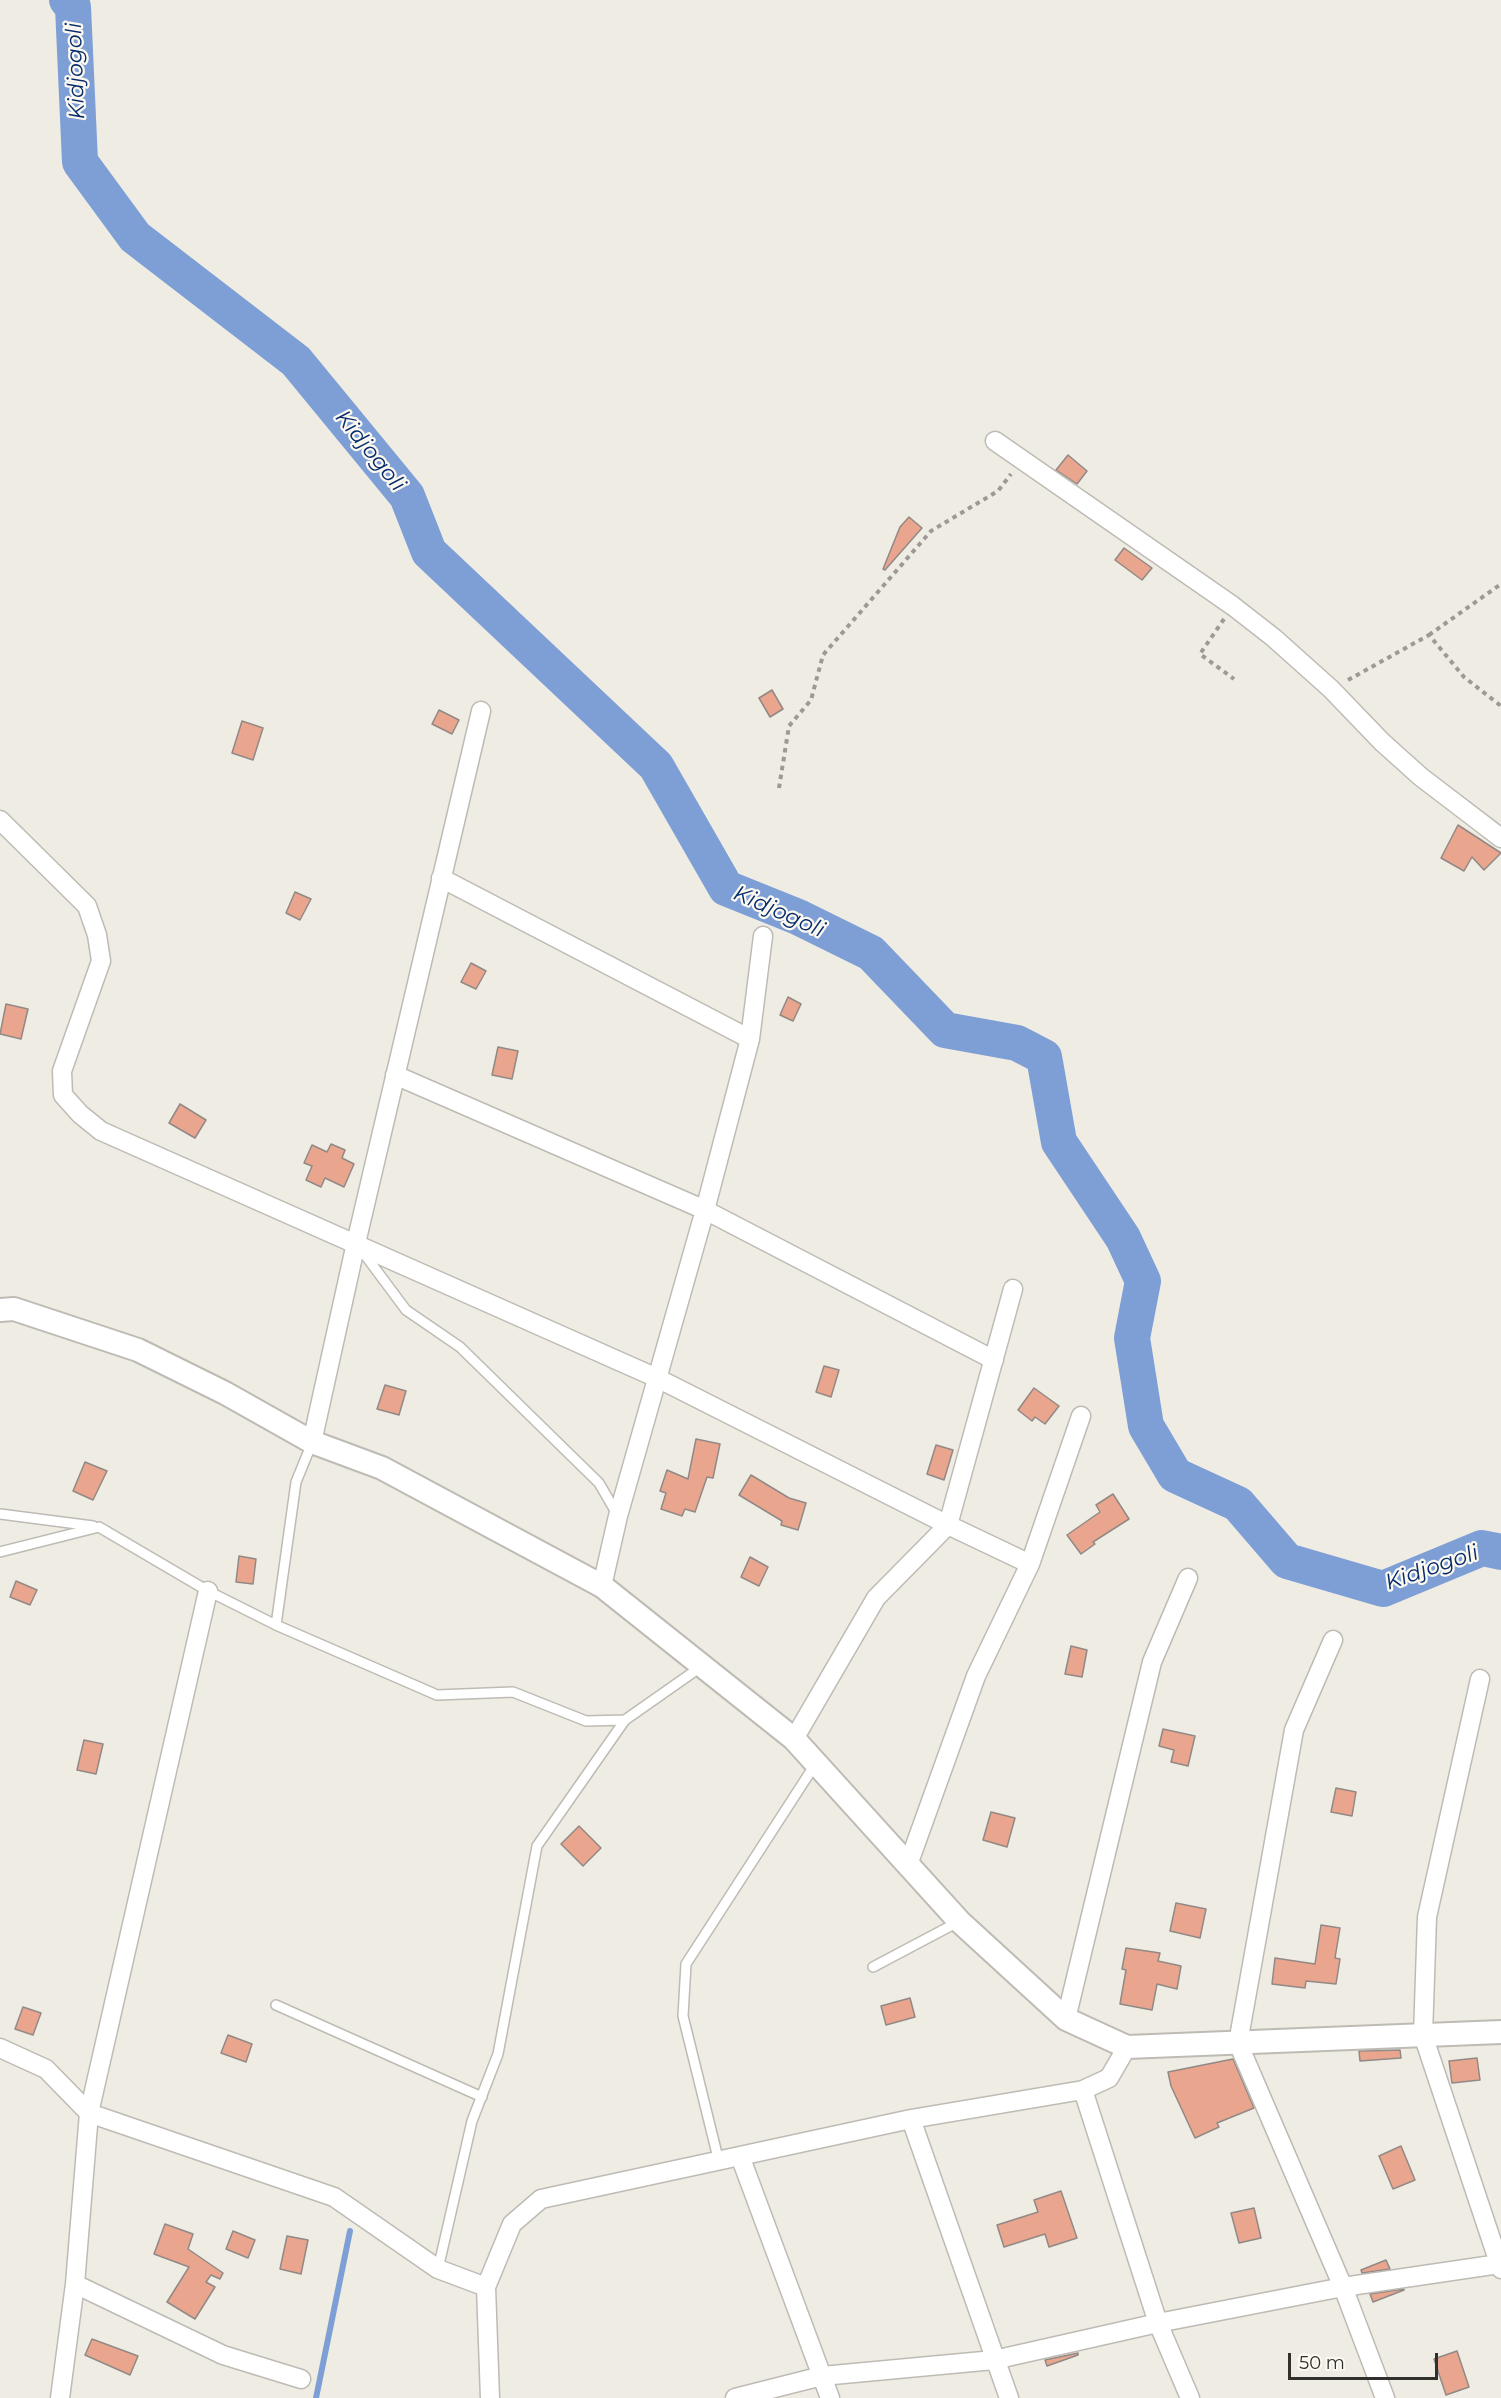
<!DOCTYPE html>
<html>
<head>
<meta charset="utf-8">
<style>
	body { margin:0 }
	#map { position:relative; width:1501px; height:2398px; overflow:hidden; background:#efece4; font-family:Montserrat,sans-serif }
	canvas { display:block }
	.scale { position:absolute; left:1288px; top:2353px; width:150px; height:27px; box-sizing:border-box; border:3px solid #31302d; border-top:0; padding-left:8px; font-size:18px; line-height:21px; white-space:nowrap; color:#31302d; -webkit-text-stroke:4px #fcf9f1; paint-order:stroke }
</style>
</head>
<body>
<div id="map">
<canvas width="1501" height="2398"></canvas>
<div class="scale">50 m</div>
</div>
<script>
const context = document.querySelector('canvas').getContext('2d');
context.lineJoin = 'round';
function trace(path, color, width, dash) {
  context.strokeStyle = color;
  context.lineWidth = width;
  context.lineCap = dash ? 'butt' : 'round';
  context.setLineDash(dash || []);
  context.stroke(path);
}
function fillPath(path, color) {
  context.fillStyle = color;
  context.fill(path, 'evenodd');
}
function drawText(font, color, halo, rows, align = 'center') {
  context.font = font + ' Montserrat,sans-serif';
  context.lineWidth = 4.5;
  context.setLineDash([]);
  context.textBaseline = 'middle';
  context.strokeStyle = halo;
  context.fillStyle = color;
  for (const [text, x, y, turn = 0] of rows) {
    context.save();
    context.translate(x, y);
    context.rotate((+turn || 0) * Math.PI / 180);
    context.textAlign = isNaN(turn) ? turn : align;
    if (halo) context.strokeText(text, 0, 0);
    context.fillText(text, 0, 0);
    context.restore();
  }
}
const stream = new Path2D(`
	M316,2398L350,2231`);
const river = new Path2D(`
	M67,0L73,7L80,162L135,237L296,361L407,496L429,552L656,766L726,888L798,917L871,953L945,1030L1017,1043L1044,1057L1059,1142L1123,1238L1143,1281L1132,1338L1146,1426L1175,1475L1238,1504L1287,1561L1383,1589L1482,1548L1501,1552`);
const building = new Path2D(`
	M1068,455L1087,471L1077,484L1056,470Z
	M909,517L922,528L885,570L883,569L900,527Z
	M1124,548L1152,568L1142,580L1115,560Z
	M772,690L783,709L770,717L759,698Z
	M439,710L459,720L452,734L432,724Z
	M242,721L263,728L253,760L232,753Z
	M1458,825L1501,853L1484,870L1472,857L1464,871L1441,858Z
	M295,892L311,899L300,920L286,913Z
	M471,963L486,971L476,989L461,982Z
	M788,997L801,1004L793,1021L780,1015Z
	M6,1004L28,1009L21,1039L0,1034Z
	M498,1047L518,1051L512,1079L492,1075Z
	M180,1104L206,1120L195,1138L169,1123Z
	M331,1144L345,1150L342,1158L354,1164L344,1187L325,1178L321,1187L306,1180L312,1166L304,1163L312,1145L327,1152Z
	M824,1366L839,1370L831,1397L816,1392Z
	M385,1385L406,1391L399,1415L377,1409Z
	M1034,1388L1059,1406L1045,1424L1035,1417L1032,1421L1018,1410Z
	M696,1439L720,1444L713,1478L707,1477L695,1512L685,1509L682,1516L661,1509L666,1493L660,1491L667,1470L688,1479Z
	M936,1445L953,1450L944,1480L927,1474Z
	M85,1462L107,1471L93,1500L73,1491Z
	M751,1475L789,1498L806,1503L798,1530L781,1525L782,1521L739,1495Z
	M1113,1494L1129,1519L1093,1542L1095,1544L1081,1554L1067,1535L1100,1512L1096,1505Z
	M239,1556L256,1559L253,1584L236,1582Z
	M750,1557L768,1567L759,1586L741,1577Z
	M16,1581L37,1590L30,1605L10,1597Z
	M1071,1646L1087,1650L1082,1677L1065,1674Z
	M1163,1729L1195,1736L1188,1766L1171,1762L1174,1750L1159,1746Z
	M84,1740L103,1744L96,1774L77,1770Z
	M1336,1788L1356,1792L1352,1816L1331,1812Z
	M991,1812L1015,1818L1007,1847L983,1840Z
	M579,1826L601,1848L583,1866L561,1844Z
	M1176,1903L1206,1909L1200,1938L1170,1931Z
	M1321,1925L1340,1928L1335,1958L1340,1959L1336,1984L1306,1981L1305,1988L1272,1984L1275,1958L1315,1964Z
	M1126,1948L1160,1953L1158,1961L1181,1966L1177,1989L1157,1984L1152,2010L1120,2004L1126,1970L1122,1969Z
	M910,1998L915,2017L886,2025L881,2006Z
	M23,2007L41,2013L33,2035L15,2029Z
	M228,2035L252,2044L246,2062L221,2053Z
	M1400,2050L1401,2058L1360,2061L1359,2051Z
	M1477,2058L1480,2080L1452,2083L1449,2061Z
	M1233,2059L1254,2108L1217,2123L1219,2127L1195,2138L1171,2086L1168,2072Z
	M1401,2146L1415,2180L1393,2189L1379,2156Z
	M1061,2191L1077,2238L1049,2247L1045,2234L1004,2247L997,2225L1038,2212L1034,2200Z
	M1254,2208L1261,2238L1239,2243L1231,2213Z
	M165,2224L193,2234L188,2249L223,2273L220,2279L211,2275L206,2282L215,2287L195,2319L167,2302L189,2267L154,2254Z
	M233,2231L255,2240L248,2258L226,2249Z
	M287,2236L308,2240L301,2274L280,2269Z
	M1386,2260L1390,2269L1362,2273L1361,2270Z
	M1404,2290L1373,2302L1370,2294L1404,2289Z
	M92,2339L138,2356L130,2375L85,2355Z
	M1457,2351L1469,2387L1446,2395L1434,2359Z
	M1078,2353V2355L1047,2366L1045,2360Z`);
const path = new Path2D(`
	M1224,619L1200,654L1234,679
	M1429,635L1501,584
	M1348,680L1429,635L1464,677L1501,706
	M779,788L789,726L811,700L823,655L931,531L998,491L1011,474`);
const service = new Path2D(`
	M362,1251L406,1310L460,1347L599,1483L617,1514
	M0,1514L93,1526
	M0,1552L99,1527L208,1591L276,1625L437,1695L513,1692L586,1721L625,1720
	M276,1625L296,1482L312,1443
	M873,1967L958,1922
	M276,2005L482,2097
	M719,2162L683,2016L686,1964L816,1763
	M438,2269L472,2121L498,2054L537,1846L625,1720L702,1666`);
const minor = new Path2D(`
	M995,441L1233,606L1274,638L1331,689L1382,742L1421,777L1501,838
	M0,820L87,906L97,935L101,961L62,1071L63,1095L80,1114L101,1131L657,1378L948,1525L1030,1564
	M441,878L750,1039
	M395,1075L705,1210L994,1360
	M312,1442L356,1243L481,711
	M602,1586L618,1516L705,1210L750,1039L763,936
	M1333,1640L1294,1730L1238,2043L1343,2287L1385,2398
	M1480,1679L1427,1917L1423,2035L1501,2269
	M794,1739L876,1598L948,1525L1013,1289
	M908,1865L976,1676L1030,1564L1081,1416
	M1066,2019L1152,1662L1188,1578
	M0,2048L46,2069L89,2113L334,2197L438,2269L486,2287
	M1083,2090L1158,2323L1190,2398
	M911,2119L1009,2398
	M740,2156L830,2398
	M75,2284L223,2355L301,2379
	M60,2398L75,2284L89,2113L208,1591
	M490,2398L486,2287L512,2224L541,2199L911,2119L1083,2090L1109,2078L1127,2047
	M735,2398L822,2376L994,2360L1158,2323L1343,2287L1499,2264`);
const tertiary = new Path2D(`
	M0,1310L14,1309L138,1350L225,1393L312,1442L382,1468L602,1586L794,1739L959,1921L1066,2019L1127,2047L1501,2032`);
const waterNames = [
	["Kidjogoli",76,71,-92],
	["Kidjogoli",370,451,51],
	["Kidjogoli",779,912,24],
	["Kidjogoli",1432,1568,-19]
];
trace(stream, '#7e9fd5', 6);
trace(river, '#7e9fd5', 36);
fillPath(building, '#eaa58e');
trace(building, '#918986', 1.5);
trace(service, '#bebbb4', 12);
trace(minor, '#bebbb4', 21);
trace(tertiary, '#bebbb4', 26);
trace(path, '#9c9a94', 4, [4.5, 4.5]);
trace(service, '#fff', 9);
trace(minor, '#fff', 18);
trace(tertiary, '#fff', 22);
drawText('italic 22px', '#072d6d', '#fcf9f1', waterNames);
</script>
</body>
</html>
